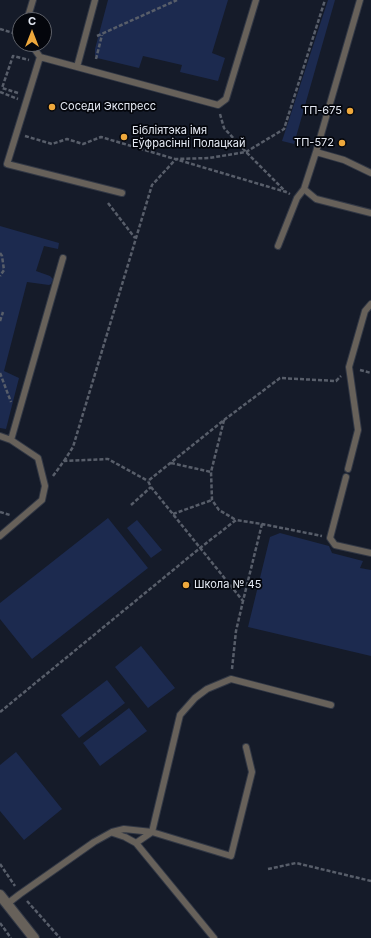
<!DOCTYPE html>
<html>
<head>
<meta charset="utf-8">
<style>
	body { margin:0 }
	#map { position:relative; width:371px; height:938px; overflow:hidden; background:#151b29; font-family:Inter,sans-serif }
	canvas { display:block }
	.north { position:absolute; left:12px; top:12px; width:40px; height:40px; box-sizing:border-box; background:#04060c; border:1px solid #5e6169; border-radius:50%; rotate:0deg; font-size:11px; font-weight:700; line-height:16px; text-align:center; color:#e5eaf4 }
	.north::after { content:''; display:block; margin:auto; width:14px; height:18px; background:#eea83c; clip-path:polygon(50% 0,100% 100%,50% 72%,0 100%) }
</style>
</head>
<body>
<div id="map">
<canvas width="371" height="938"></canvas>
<div class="north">С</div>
</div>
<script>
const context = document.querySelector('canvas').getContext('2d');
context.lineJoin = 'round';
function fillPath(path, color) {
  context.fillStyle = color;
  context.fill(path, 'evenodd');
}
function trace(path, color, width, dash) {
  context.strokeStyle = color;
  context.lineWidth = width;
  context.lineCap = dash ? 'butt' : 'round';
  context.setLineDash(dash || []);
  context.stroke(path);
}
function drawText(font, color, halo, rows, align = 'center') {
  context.font = font + ' Inter,sans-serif';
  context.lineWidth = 3.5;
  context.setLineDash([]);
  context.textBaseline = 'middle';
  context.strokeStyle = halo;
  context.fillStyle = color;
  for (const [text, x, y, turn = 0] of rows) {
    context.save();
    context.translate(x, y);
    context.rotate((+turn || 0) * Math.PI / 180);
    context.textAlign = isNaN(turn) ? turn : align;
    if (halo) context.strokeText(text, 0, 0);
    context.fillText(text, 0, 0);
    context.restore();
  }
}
const green = new Path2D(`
	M108,0H228L212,53L225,58L218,81L180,72L182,65L143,56L139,68L97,58L95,55V49Z
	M328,0H335L294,144L282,141Z
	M0,226L59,243L58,249L44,246L36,271L50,276L53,279L51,284L49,285L27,282L4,371L19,378L6,429L0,428Z
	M108,518L148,568L32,659L0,619V603Z
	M137,520L162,550L151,558L127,528Z
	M280,533L329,546L332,553L363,561L360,568L371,570V656L248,627L270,537Z
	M141,646L175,688L148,708L115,667Z
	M107,680L125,703L79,738L61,715Z
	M129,708L147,731L100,766L83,743Z
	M16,752L62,809L24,840L0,811V765Z`);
const path = new Path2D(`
	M0,29L20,35
	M97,36L177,0
	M96,59L102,35
	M0,92L18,99
	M18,93L2,88L13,56L29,60
	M220,114L224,128L246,152L286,192
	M25,136L52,144L67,139L83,144L101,137L286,192L290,194
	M108,203L135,238
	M0,253L2,256L4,270L0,276
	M0,321L3,312
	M360,370L371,373
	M0,373L11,402
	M224,420L211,472L212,500L219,510L236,520
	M64,461L73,447L152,185L176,159L209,158L246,152L284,129L325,0
	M171,463L211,472
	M53,476L64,461L108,459L148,481
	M131,505L151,487
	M0,512L10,515
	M173,514L212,500
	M262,524L243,601L151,487L148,481L224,420L280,378L336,381L341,376
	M232,669L236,631L243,601
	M0,712L200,548L236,520L262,524L322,536
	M0,864L15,886
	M268,869L296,863L371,881
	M27,901L60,938
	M0,923L11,938`);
const lane = new Path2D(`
	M95,0L77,67L218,105L226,99L256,0
	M360,0L316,152L344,160L371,173
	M27,20L33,0
	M31,44L40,57
	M77,67L40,57L7,164L122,193
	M316,152L304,189L316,199L371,213
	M278,246L297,198L304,189
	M0,436L11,440L38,458L45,486L42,500L0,536
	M11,440L63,258
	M348,469L358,430L349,367L365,311L371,304
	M346,477L330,538L335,545L371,553
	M113,833L125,837L136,843L214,938
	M136,843L152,832L180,715L195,698L207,689L231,679L331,705
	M7,904L20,894L94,842L112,832L124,829L152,832L231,856L252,772L246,747`);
const street = new Path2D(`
	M0,895L34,938`);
const markers = [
	[52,107,4,"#eea83c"],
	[350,111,4,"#eea83c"],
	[124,137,4,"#eea83c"],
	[342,143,4,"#eea83c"],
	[186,585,4,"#eea83c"]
];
const poiNames = [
	["Соседи Экспресс",60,107],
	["ТП-675",342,111,"right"],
	["Бібліятэка імя",132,131],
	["Еўфрасінні Полацкай",132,144],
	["ТП-572",334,143,"right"],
	["Школа № 45",194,585]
];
fillPath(green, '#1c2a4f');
trace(lane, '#323845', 8);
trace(street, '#323845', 12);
trace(path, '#585e6a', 2.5, [4, 2]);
trace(lane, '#67615a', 6);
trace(street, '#67615a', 10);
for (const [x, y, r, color] of markers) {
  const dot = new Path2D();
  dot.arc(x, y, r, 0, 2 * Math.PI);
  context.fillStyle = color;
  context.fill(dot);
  trace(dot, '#04060c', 1.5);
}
drawText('11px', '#e5eaf4', '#04060c', poiNames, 'left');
</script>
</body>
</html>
